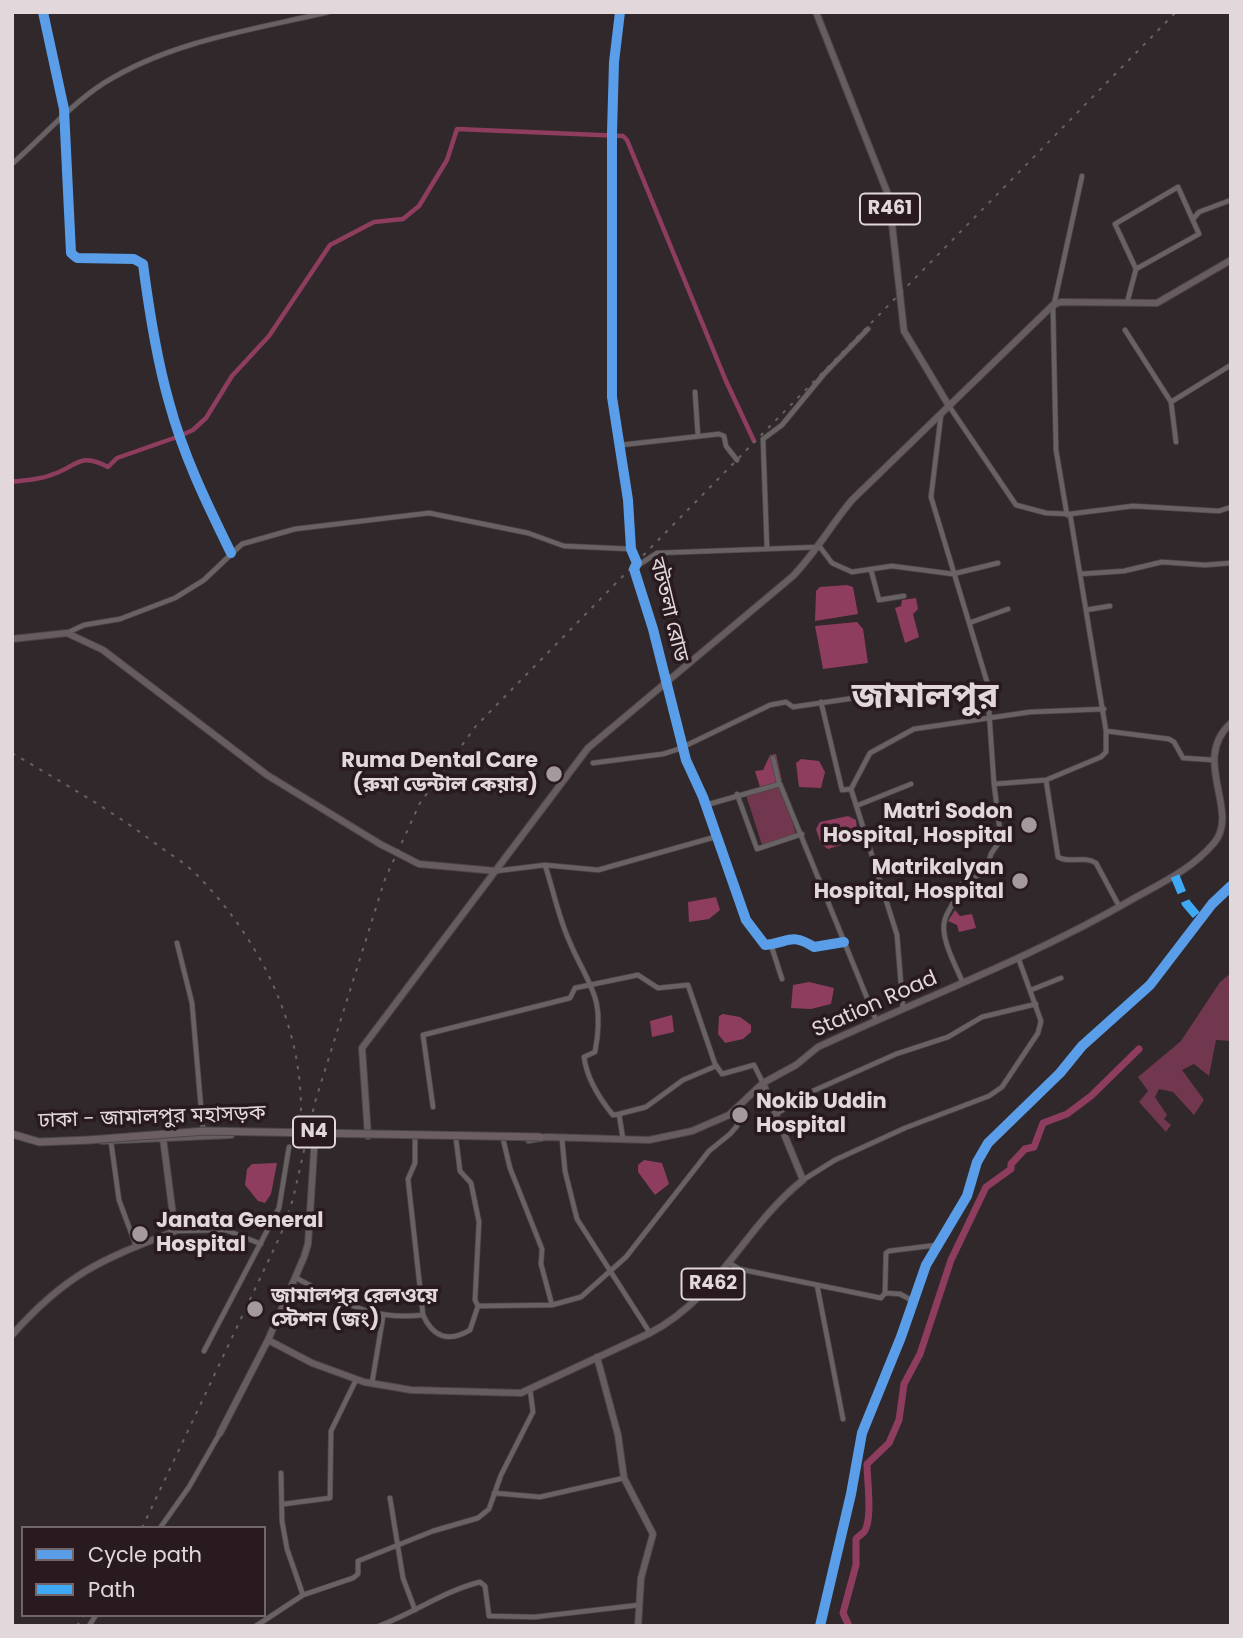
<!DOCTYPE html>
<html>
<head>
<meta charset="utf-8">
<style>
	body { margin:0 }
	#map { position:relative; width:1243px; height:1638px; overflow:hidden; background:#30282a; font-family:Poppins,sans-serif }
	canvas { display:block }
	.frame { position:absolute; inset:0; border:14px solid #e2d8db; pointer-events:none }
	.legend { position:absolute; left:21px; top:1526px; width:245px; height:91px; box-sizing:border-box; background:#291a1f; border:2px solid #73666a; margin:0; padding:9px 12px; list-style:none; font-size:21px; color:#e2d8db }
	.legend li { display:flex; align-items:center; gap:14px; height:35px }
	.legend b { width:35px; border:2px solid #73666a }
</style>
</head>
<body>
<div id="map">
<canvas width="1243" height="1638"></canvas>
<div class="frame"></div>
<ul class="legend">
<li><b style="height:9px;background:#5a9eea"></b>Cycle path</li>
<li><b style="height:9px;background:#3fa9f5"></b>Path</li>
</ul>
</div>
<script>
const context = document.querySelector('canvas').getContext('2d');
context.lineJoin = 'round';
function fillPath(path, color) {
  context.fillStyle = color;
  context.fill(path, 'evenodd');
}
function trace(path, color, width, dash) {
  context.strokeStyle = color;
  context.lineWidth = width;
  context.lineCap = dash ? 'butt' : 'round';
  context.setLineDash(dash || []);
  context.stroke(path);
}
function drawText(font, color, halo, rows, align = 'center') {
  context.font = font + ' Poppins,"Noto Sans Bengali",sans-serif';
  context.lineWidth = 7;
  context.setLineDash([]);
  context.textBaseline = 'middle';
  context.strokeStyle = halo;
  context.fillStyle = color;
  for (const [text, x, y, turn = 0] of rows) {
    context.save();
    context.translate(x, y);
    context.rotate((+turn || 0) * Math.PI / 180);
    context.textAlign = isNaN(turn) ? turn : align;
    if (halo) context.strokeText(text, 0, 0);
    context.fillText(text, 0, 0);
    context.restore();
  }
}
const green = new Path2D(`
	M780,781L796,834L762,845L745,792Z
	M1231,973V1041L1216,1040L1209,1076L1194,1064L1182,1070L1204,1100L1194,1115L1173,1092L1159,1089L1155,1097L1167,1115L1164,1119L1171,1125L1166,1132L1139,1102L1148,1091L1138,1077L1181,1041L1220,982Z`);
const water = new Path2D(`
	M847,585L853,587L858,614L815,621L816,591L820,587Z
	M916,598L918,609L913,614L919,637L905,643L895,608L901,606L902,600Z
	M857,622L863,629L868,663L823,669L815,626Z
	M776,754L782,781L760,787L755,771L763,770L770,755Z
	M801,759L819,761L825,772L821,788L799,787L796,763Z
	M848,816L856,820L858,840L828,849L821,844L816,829L820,822Z
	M716,897L720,910L709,919L689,922L688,902Z
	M955,910L960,916L972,914L976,928L959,932L957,925L948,921Z
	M809,982L834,988L831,1004L811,1009L791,1008L793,985Z
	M723,1014L740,1017L751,1025V1032L743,1039L725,1043L718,1034L719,1016Z
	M672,1015L674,1032L652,1037L650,1021Z
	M644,1160L662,1163L669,1184L655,1195L638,1172V1165Z
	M277,1163L271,1194L265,1203L258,1201L245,1185L247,1169L252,1164Z`);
const canal = new Path2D(`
	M12,482C25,480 39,480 51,475C77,467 79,451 108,467L117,458L177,437L193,430L206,418L232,376L269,336L330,245L374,222L403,219L419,206L447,160L457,129L623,136L627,140L726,381L754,441`);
const river = new Path2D(`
	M849,1626L843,1613L856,1565V1539C858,1536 861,1535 864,1532C873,1520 867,1480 867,1464L889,1443L899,1420L904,1384L920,1354L951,1260L986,1187L1011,1169V1164L1025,1149L1034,1147L1043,1123L1067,1114L1091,1096L1139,1049`);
const minor = new Path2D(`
	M43,12L64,109L71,253L77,258L134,259L143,264C149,310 156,357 169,402C183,455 207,504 231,553
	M620,12L614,62L612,133V397L628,500L631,549L637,563L634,569L653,629L686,760L703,797L746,920L765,945C789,943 790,932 814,947L844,942
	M12,164C42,138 71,104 104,83C171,41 252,30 328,12
	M1194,218L1199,212L1231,200
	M1127,303L1136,269L1199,234L1178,187L1115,224L1136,269
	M1125,330L1171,402L1176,442
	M695,392L698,436
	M1171,402L1231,365
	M949,406L1016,505L1046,513L1070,514L1106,731L1169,739L1174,742L1183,758L1214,760
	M941,415L931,497L987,682L994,784L1001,839L991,854L985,873L970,878L956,888C957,902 949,907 945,919C939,937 956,966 963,983
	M621,445L719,434L724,436L726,446L737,460
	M1070,514L1133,506L1219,511L1231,507
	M1067,515L1056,450L1053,309L1082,176
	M767,549L763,439L782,425L824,374L868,329
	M637,566L657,553L820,547L832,563L852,572L892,566L953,574L998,563
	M871,570L879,600L904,596
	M1080,574L1124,571L1162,562L1205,565L1231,563
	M1086,610L1110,606
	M969,623L1008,609
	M67,633L84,625L120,619L175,598L204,580L242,544L295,529L429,513L528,533L564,546L631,549
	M821,702L842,790L851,789L897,935L903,1009
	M683,747L770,705L786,702L793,707L875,695
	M773,758L779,783
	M593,763L663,754L682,748
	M1046,780L1058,857C1069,864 1084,855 1096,863L1119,906
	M994,784L1046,780L1101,757L1106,752V731
	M851,789L870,753L914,729L1030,712L1104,709
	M737,794L757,849L802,834
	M706,805L780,784L876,1020
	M856,806L911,784
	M545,865C553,889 558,915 568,938C588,987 606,994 595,1052L584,1057C587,1079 599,1098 613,1115L619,1114L623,1139
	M496,871L545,865L598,870L715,837
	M177,943L192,1003L203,1131
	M771,945L782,979
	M1031,990L1061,978
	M433,1107L423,1035L570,998L575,988L638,975L658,988L688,985L715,1064L722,1074L754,1065L763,1083
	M619,1114L646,1107L683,1080L716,1066
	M776,1114L813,1091L896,1054L948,1037L982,1017L1036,1004
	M415,1137V1163L408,1179L423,1315C433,1337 448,1343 470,1330L478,1306L475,1300L479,1222L471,1183L460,1171L456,1139
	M503,1139L510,1168L542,1249L541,1264L552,1305
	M562,1139L565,1171L577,1219L650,1333
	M111,1142L119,1200L136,1246
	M803,1180L835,1160L905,1128L989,1096L1002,1087L1038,1033L1041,1021L1019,960
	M175,1231L226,1230L261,1244
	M731,1264L739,1269L881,1298L885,1293L886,1253L889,1251L937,1245
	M296,1278C341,1301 370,1321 423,1315
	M817,1285L843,1419
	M885,1293L900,1294L913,1301
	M478,1306L552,1305L581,1297L626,1257L709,1151L730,1134L737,1126L738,1107
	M204,1351L279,1208L289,1147
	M372,1383L383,1317
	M281,1473L282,1521L287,1549L303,1595
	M494,1493L540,1497L624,1478
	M390,1498L403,1578L415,1610
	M284,1504L330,1498L331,1431L356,1380
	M160,1528L189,1487L220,1433
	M89,1626L96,1615
	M256,1626L303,1595L353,1578L358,1574V1561L433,1531L478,1518L489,1509L501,1475L533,1412L530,1389
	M379,1626C414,1613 444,1591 480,1582L485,1586L489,1616L535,1617L639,1605
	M820,1626L851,1494L862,1433L901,1337L926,1265L967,1196L977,1162L988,1143L1060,1073L1082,1046L1150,985L1212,904L1231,886`);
const major = new Path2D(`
	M816,12L889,197L904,331L949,406
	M12,639L67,633L103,650L267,775L380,844L419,864L496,871
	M368,1136L362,1048L588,748L793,576C816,552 831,525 852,500L1053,305L1061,302L1157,303L1231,260
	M529,1140L546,1137L649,1140L692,1131L729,1115L763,1083L796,1065L818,1047C923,998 1031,958 1131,900C1161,883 1191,870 1214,843C1241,811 1190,760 1231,723
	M102,1141L231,1135
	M12,1335C67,1273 101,1260 175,1231L163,1138
	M268,1340L312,1363L364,1382L411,1390L521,1393L650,1333C720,1296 744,1227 803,1180L763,1083
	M597,1357L618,1435L624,1478L653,1534L641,1578L638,1626
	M220,1433L268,1340L304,1257L308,1244L315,1135`);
const highway = new Path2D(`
	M12,1134L39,1142L89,1140`);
const rail = new Path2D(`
	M12,753C63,783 113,811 160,847C173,856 188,865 198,876C266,946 311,1042 299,1141
	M142,1528L281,1234L293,1199L315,1102L385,879L420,803L476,726L1176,12
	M77,1626L84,1615`);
const highwayBridge = new Path2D(`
	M89,1140L205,1131L540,1137`);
const quiet = new Path2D(`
	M1175,876L1186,903L1202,922`);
const cycleway = new Path2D(`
	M43,12L64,109L71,253L77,258L134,259L143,264C149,310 156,357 169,402C183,455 207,504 231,553
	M620,12L614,62L612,133V397L628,500L631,549L637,563L634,569L653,629L686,760L703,797L746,920L765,945C789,943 790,932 814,947L844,942
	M820,1626L851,1494L862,1433L901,1337L926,1265L967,1196L977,1162L988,1143L1060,1073L1082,1046L1150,985L1212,904L1231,886`);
const markers = [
	[554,774,9,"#a49a9d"],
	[1029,825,9,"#a49a9d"],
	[1020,881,9,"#a49a9d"],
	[740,1115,9,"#a49a9d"],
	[140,1234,9,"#a49a9d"],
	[255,1309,9,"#a49a9d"]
];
const shields = [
	[890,209,60],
	[314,1132,42],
	[713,1284,63]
];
const shieldNames = [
	["R461",890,209],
	["N4",314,1132],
	["R462",713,1284]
];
const streetNames = [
	["বটতলা রোড",668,610,76],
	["Station Road",875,1005,-24],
	["ঢাকা - জামালপুর মহাসড়ক",152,1118,-2]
];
const poiNames = [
	["Ruma Dental Care",538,762],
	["(রুমা ডেন্টাল কেয়ার)",538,786],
	["Matri Sodon",1013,813],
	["Hospital, Hospital",1013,837],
	["Matrikalyan",1004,869],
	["Hospital, Hospital",1004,893],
	["Nokib Uddin",756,1103,"left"],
	["Hospital",756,1127,"left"],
	["Janata General",156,1222,"left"],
	["Hospital",156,1246,"left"],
	["জামালপুর রেলওয়ে",271,1297,"left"],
	["স্টেশন (জং)",271,1321,"left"]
];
const townNames = [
	["জামালপুর",925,698]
];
fillPath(green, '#71374e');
fillPath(water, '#8f3d5f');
trace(canal, '#8f3d5f', 4.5);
trace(river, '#8f3d5f', 7);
trace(minor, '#4c4547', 6);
trace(major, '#4c4547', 8);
trace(highway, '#4c4547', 9);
trace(minor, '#686264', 4.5);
trace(major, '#675d60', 6);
trace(highway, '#6c5f64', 7);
trace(rail, '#676264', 2, [3.5, 7]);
trace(highwayBridge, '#4c4547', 9, []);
trace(highwayBridge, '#6c5f64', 7);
trace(quiet, '#3fa9f5', 9, [18, 9]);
trace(cycleway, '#5a9eea', 10);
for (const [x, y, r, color] of markers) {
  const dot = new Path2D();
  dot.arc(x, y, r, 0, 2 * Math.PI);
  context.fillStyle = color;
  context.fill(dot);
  trace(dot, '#291a1f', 2.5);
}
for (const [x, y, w] of shields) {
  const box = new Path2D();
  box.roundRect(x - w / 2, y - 15.5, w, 31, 5);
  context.fillStyle = '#291a1f';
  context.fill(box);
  trace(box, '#e2d8db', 2);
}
drawText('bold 19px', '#e2d8db', null, shieldNames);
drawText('21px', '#e2d8db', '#291a1f', streetNames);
drawText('bold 21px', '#e2d8db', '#291a1f', poiNames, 'right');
drawText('bold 35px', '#e2d8db', '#291a1f', townNames);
</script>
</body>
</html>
